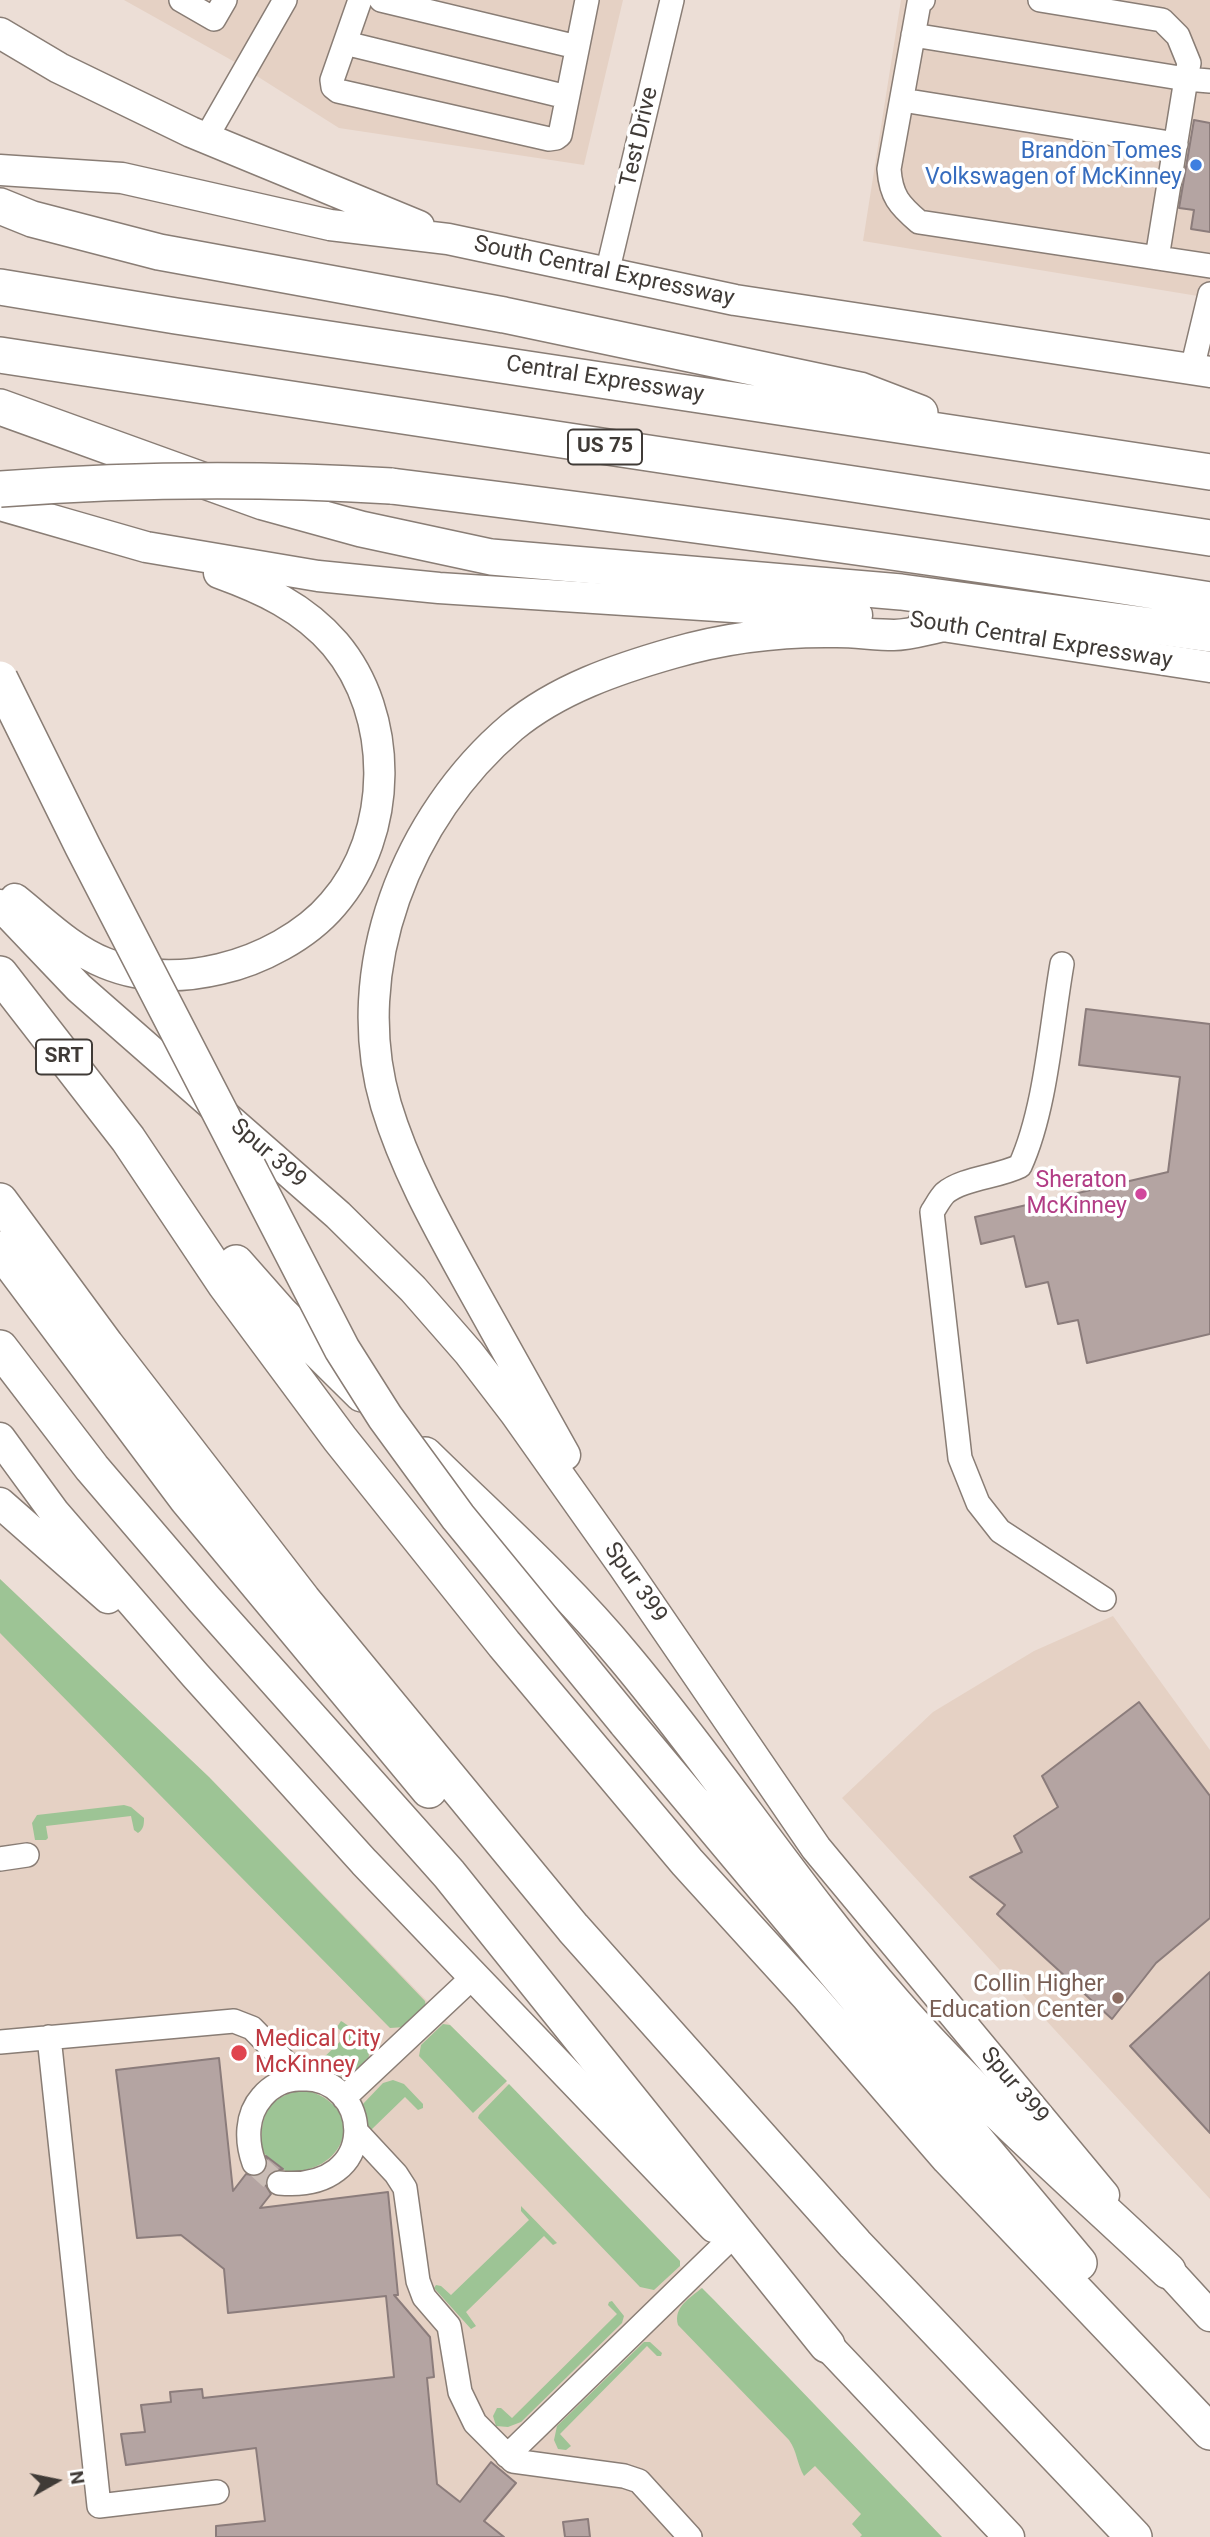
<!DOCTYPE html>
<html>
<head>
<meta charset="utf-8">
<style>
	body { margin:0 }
	#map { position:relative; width:1210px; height:2537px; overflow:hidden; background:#ecded6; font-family:Roboto,sans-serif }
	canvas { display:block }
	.north { position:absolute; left:21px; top:2446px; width:70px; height:70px; -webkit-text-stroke:5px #fff; paint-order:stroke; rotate:81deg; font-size:19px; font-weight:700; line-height:28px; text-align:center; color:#403b37 }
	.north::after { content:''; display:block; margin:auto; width:24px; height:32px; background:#403b37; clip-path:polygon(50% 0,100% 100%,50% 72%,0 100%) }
</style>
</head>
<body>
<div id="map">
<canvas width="1210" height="2537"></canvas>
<div class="north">N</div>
</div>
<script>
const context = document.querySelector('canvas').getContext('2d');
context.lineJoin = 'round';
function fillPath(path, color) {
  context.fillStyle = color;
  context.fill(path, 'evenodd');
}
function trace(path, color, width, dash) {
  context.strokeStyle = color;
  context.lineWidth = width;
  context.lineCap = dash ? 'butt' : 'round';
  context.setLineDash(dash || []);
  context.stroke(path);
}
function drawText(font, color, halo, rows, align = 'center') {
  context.font = font + ' Roboto,sans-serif';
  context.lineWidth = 7;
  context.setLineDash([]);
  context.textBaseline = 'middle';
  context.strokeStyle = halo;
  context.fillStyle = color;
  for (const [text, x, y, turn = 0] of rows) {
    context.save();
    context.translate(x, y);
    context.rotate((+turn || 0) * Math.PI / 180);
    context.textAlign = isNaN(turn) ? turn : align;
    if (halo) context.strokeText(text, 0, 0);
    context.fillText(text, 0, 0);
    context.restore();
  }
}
const built = new Path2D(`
	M124,0H623L584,165L339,128L233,61Z
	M901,0H1210V298L863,241Z
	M0,1579L209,1777L680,2261V2266L942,2537H0Z
	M1113,1616L1210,1750V2199L842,1798L933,1712L1034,1651Z`);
const green = new Path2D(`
	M0,1579L209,1777L425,2001L426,2007L405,2027L390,2028L0,1633Z
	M124,1805L131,1807L144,1818C144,1824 144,1829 138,1833L134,1830L131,1816L46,1826L48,1838L46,1840H35L32,1823L37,1815Z
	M341,2021C352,2027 376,2048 367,2062C363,2068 354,2073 349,2078L312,2068L302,2062L301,2059L307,2056L317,2064L346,2036L337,2027Z
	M443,2024L450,2025L507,2081L473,2113L419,2056L421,2045Z
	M393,2080L404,2084L423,2104V2108L418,2110L405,2097L371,2130H367L362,2105L383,2083Z
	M509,2084L680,2261V2266L654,2290L640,2287L478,2118L479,2115Z
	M305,2090C366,2105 351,2172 287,2172L262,2152C259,2117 267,2095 305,2090Z
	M521,2206L557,2243L553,2245L544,2236L466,2312L476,2326L471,2329L434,2288L436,2285L441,2286L451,2295L529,2220L521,2211Z
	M702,2288L714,2300L942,2537H860L862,2535L852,2524L861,2514L815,2466L804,2476C797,2464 797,2451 789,2440L678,2325C673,2307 690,2298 702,2288Z
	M612,2301L624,2316L622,2323L521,2422L508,2427L496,2426L493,2416L497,2408H501L512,2418L617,2314L608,2305L609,2302Z
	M644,2342H650L662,2353L661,2356H657L647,2346L560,2434L571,2446L566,2450L558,2449L554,2440L557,2426Z`);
const building = new Path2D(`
	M1194,120L1210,123V232L1191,229L1194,210L1179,208Z
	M1086,1009L1210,1024V1334L1087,1363L1078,1320L1058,1324L1048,1282L1026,1287L1014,1236L981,1244L975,1217L1168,1172L1180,1077L1079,1065Z
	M1139,1702L1210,1796V1918L1156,1963L1112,2019L997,1914L1005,1905L970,1877L1022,1852L1014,1836L1058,1807L1042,1776Z
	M1210,1972V2133L1130,2046Z
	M219,2058L233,2191L246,2174L257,2176L264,2173L268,2165L266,2156L283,2169L272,2171L267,2176L265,2184L271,2194L260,2208L388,2192L398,2295H394L430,2337L434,2377L427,2378L437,2484L460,2502L491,2462L516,2483L484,2521L504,2537H216V2526L265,2521L256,2448L126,2465L121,2434L145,2432L141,2405L171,2402L170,2392L202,2389L203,2398L394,2377L386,2296L228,2313L224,2269L181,2235L137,2238L116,2070Z
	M588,2519L590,2537H565L563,2522Z`);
const minorTunnel = new Path2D(`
	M254,2163L273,2180L279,2183`);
const minor = new Path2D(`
	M181,0L214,19L225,0
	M360,0L332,80L333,87L338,91L549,139L556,138L560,135L587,0
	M381,0L577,47
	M923,0L919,3L889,169C891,196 899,205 919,222L1210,266
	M1040,0L1162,20L1178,36L1189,63L1186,79L1210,81
	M913,35L1186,79L1157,258
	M345,43L567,97
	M902,100L1176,144
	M206,138L285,0
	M607,273L672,0
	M1192,369L1210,294
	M1062,964C1051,1027 1046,1109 1020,1166C998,1177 963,1178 945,1193C940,1198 936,1206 932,1212L960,1458L978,1503L1000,1531L1104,1599
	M0,1859L27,1855
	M49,2037L99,2506L217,2492
	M0,2042L234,2021L252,2028L302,2079
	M344,2098L474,1976
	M356,2131L396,2174L405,2188L418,2281L424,2297L449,2326L460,2392L475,2423L513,2461L624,2476L639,2481L690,2537
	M254,2163C246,2141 246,2115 262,2097C271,2086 285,2079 299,2079C373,2074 383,2193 279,2183
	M507,2456L728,2241`);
const major = new Path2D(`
	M0,33L59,68L191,132L419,226
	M0,170L122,178L330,225L448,239L735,300L1210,372
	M0,505L146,547L318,576L439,588L857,615
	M923,623L1210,667
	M15,899C44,922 70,949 105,963C141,978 182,978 220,969C260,960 306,936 333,904C394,834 395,715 335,644C303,607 263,589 219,573
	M0,905L79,988L338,1215L413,1289L469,1353L515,1413L624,1567L816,1848L1104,2195
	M0,1438L54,1512L195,1675L364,1862L714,2227
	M565,1455C533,1398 501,1340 469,1283C437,1225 405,1168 386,1105C346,969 407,816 512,727C558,689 617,669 673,653C724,638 783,631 837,632C856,632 875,635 894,635C910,635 928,629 944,626
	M0,1503L108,1598
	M1154,2255L1210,2316
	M812,2329L1009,2537`);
const highway = new Path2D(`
	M0,206L32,219L159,252L504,315L860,390L920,413
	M0,287L176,316L1210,472
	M0,355L1210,538
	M0,407L263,502L361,529L491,557L901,592L1210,634
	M391,486C665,520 938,556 1210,600
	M0,974L128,1139L225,1284L340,1439L504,1644L687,1862L809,1996L949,2158L1210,2432
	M0,1201L106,1345L303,1600L573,1928L855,2244L1134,2537
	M0,1249L187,1499L429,1790
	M236,1263L281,1314L362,1394
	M0,1348L92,1468L204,1599L449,1874L827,2345
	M425,1455C492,1521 564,1584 624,1657C718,1769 797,1892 894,2003C977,2099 1076,2184 1168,2271
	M626,1722L1079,2263`);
const highwayBridge = new Path2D(`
	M0,489C130,479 261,478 391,486
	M0,679L83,847L342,1349L385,1417L458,1517L626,1722`);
const markers = [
	[1196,165,7,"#3f7fe0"],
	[1141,1194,7,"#d1479c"],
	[1118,1998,7,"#8d6e63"],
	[239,2053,9,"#e0444e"]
];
const shields = [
	[605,447,74],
	[64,1057,56]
];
const shieldNames = [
	["US 75",605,447],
	["SRT",64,1057]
];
const streetNames = [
	["Test Drive",640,137,-77],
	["South Central Expressway",604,272,12],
	["Central Expressway",605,380,9],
	["South Central Expressway",1041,641,9],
	["Spur 399",268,1154,41],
	["Spur 399",635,1583,55],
	["Spur 399",1014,2086,50]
];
const shopNames = [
	["Brandon Tomes",1182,152],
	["Volkswagen of McKinney",1182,178]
];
const hotelNames = [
	["Sheraton",1127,1181],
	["McKinney",1127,1207]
];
const educationNames = [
	["Collin Higher",1104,1985],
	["Education Center",1104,2011]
];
const healthNames = [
	["Medical City",255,2040],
	["McKinney",255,2066]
];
fillPath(built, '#e5d1c4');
fillPath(green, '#9dc495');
fillPath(building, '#b4a4a2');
trace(building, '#8b7c7b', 2);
trace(minorTunnel, '#cabdb6', 23, [23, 11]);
trace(minor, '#897d75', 26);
trace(major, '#897d75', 33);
trace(highway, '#897d75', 38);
trace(minor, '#fff', 23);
trace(major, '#fff', 30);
trace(highway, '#fff', 35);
trace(highwayBridge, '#897d75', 38, []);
trace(highwayBridge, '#fff', 35);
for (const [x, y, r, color] of markers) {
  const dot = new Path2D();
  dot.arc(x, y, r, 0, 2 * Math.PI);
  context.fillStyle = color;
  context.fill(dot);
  trace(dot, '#fff', 2.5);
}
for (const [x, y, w] of shields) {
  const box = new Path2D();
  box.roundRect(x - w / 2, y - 17.5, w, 35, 5);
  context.fillStyle = '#fff';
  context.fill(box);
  trace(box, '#403b37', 2);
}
drawText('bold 21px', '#403b37', null, shieldNames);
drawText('23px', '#403b37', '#fff', streetNames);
drawText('23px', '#366cbe', '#fff', shopNames, 'right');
drawText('23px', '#b23c85', '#fff', hotelNames, 'right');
drawText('23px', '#785e54', '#fff', educationNames, 'right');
drawText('23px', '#be3a42', '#fff', healthNames, 'left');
</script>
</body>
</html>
